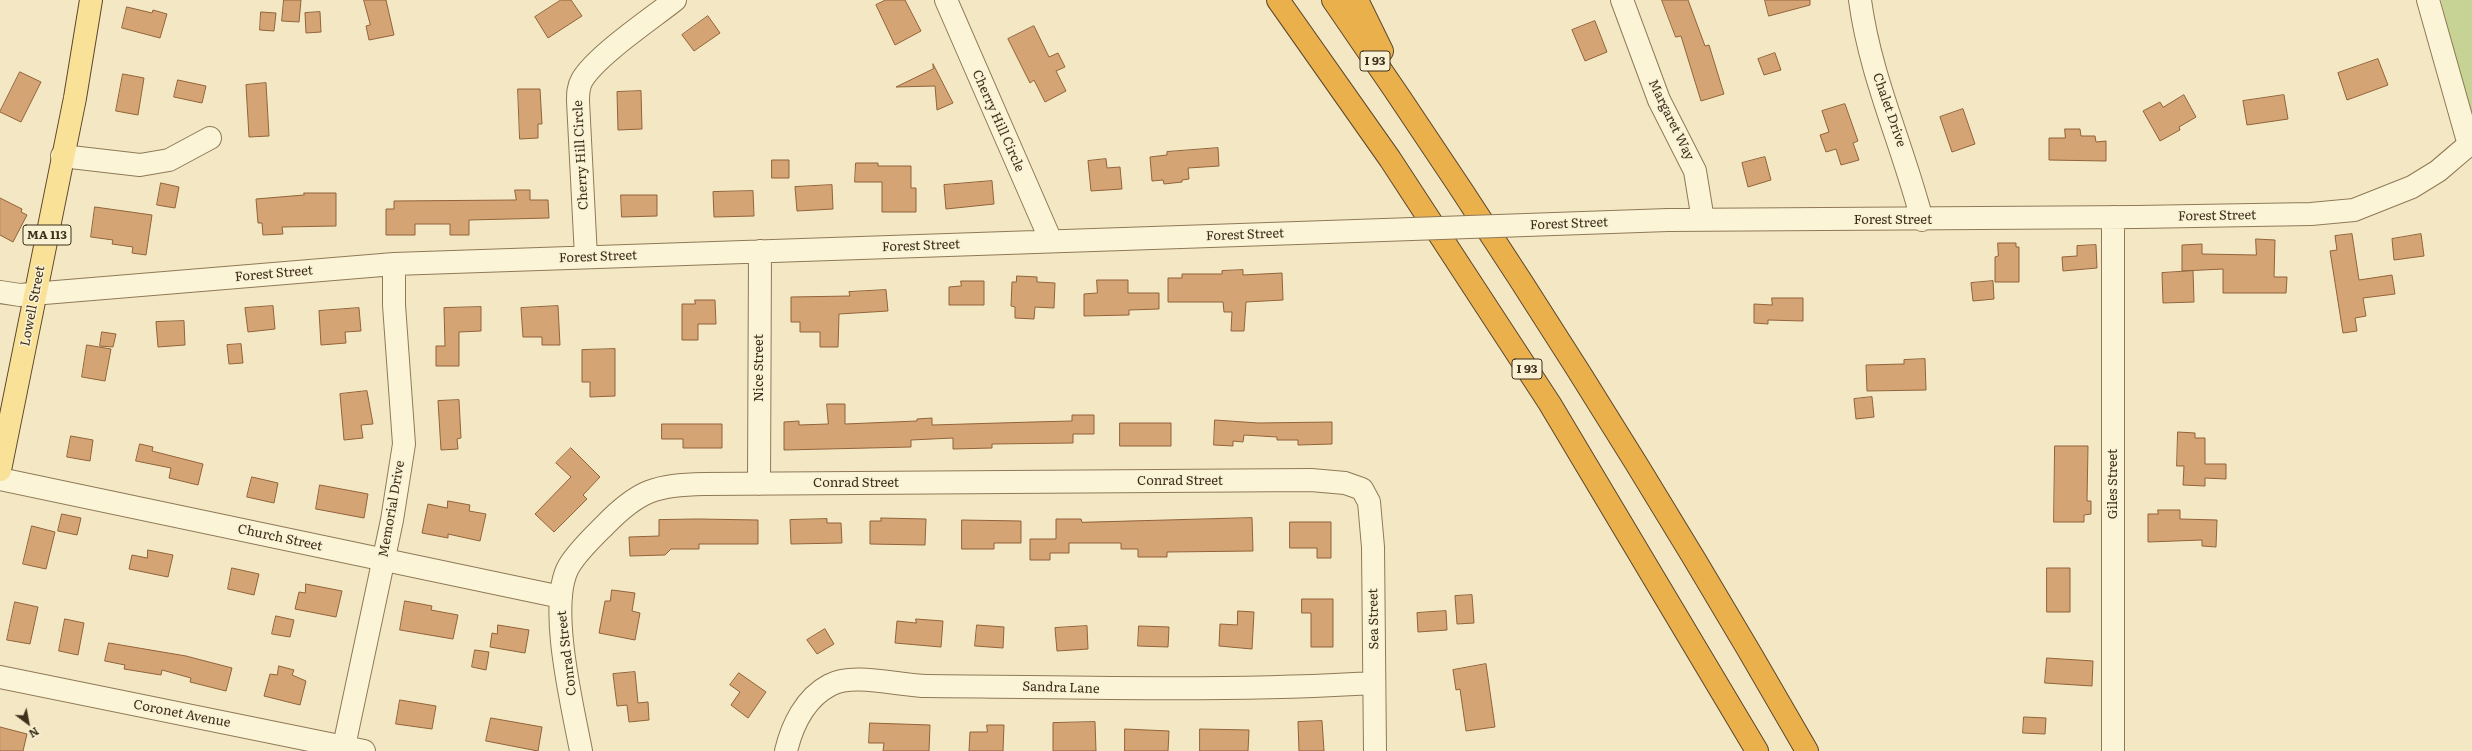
<!DOCTYPE html>
<html>
<head>
<meta charset="utf-8">
<style>
	body { margin:0 }
	#map { position:relative; width:2472px; height:751px; overflow:hidden; background:#f3e8c3; font-family:Literata,serif }
	canvas { display:block }
	.north { position:absolute; left:8px; top:703px; width:40px; height:40px; -webkit-text-stroke:3px #f9f1d3; paint-order:stroke; rotate:148deg; font-size:11px; font-weight:700; line-height:16px; text-align:center; color:#3e2f1d }
	.north::after { content:''; display:block; margin:auto; width:14px; height:18px; background:#3e2f1d; clip-path:polygon(50% 0,100% 100%,50% 72%,0 100%) }
</style>
</head>
<body>
<div id="map">
<canvas width="2472" height="751"></canvas>
<div class="north">N</div>
</div>
<script>
const context = document.querySelector('canvas').getContext('2d');
context.lineJoin = 'round';
function fillPath(path, color) {
  context.fillStyle = color;
  context.fill(path, 'evenodd');
}
function trace(path, color, width, dash) {
  context.strokeStyle = color;
  context.lineWidth = width;
  context.lineCap = dash ? 'butt' : 'round';
  context.setLineDash(dash || []);
  context.stroke(path);
}
function drawText(font, color, halo, rows, align = 'center') {
  context.font = font + ' Literata,serif';
  context.lineWidth = 3;
  context.setLineDash([]);
  context.textBaseline = 'middle';
  context.strokeStyle = halo;
  context.fillStyle = color;
  for (const [text, x, y, turn = 0] of rows) {
    context.save();
    context.translate(x, y);
    context.rotate((+turn || 0) * Math.PI / 180);
    context.textAlign = isNaN(turn) ? turn : align;
    if (halo) context.strokeText(text, 0, 0);
    context.fillText(text, 0, 0);
    context.restore();
  }
}
const green = new Path2D(`
	M2441,0H2472V113L2462,93Z`);
const building = new Path2D(`
	M284,0H301L299,22L282,21Z
	M364,0H386L394,35L369,40L366,26L370,25Z
	M561,0H571L582,16L548,38L535,17Z
	M886,0H905L921,31L895,45L876,5Z
	M1662,0H1688L1705,46L1709,45L1724,94L1701,101L1681,36L1676,37Z
	M1765,0H1810V5L1769,16Z
	M127,7L152,13L153,10L167,14L160,38L122,28Z
	M261,12L276,13L274,31L260,30Z
	M320,12L321,32L306,33L305,13Z
	M708,16L720,33L694,51L682,35Z
	M1595,21L1607,52L1585,61L1572,30Z
	M1034,26L1049,57L1058,53L1065,67L1056,71L1066,91L1045,102L1034,80L1030,83L1008,39Z
	M1775,53L1781,70L1764,75L1758,59Z
	M2378,59L2388,85L2347,100L2338,73Z
	M933,64L953,103L937,110L935,86L896,87L933,69Z
	M20,72L41,82L21,122L0,112Z
	M123,74L144,78L138,115L116,111Z
	M178,80L206,86L202,103L174,97Z
	M266,83L269,136L249,137L246,85Z
	M518,89H540L542,124H538V138L520,139Z
	M641,91L642,129L618,130L617,92Z
	M2184,95L2196,117L2179,127L2180,130L2160,141L2143,111L2160,102L2163,107Z
	M2284,95L2288,119L2247,125L2243,101Z
	M1845,104L1858,141L1853,143L1859,160L1841,165L1836,149L1826,152L1820,135L1829,132L1822,111Z
	M1963,109L1975,144L1952,152L1940,117Z
	M2065,129H2080L2081,136H2095L2096,142L2106,141V161L2049,160V138H2065Z
	M1218,148L1219,166L1188,168L1189,179L1182,180V182L1164,184L1163,180L1152,181L1150,157L1167,155V152Z
	M1765,157L1771,180L1748,187L1742,163Z
	M1106,159L1107,168L1120,167L1122,189L1091,191L1088,161Z
	M772,160H789V178H772Z
	M856,163H878V166H911V188H916V212H882V182H855Z
	M992,181L994,204L946,209L944,185Z
	M161,183L179,187L175,208L157,205Z
	M832,185L833,209L797,211L795,187Z
	M515,190H530V200H548L549,218L469,220V235H450V224H415V235H386V209H394V201L516,200Z
	M753,191L754,216L714,217L713,192Z
	M304,193H336V226L282,227L283,234L263,235L262,223H258L256,199L304,195Z
	M621,195H657V216L622,217Z
	M0,198L22,209L21,212L27,215L13,242L0,235Z
	M95,207L152,215L146,255L132,253L133,247L112,244L113,240L91,237Z
	M2352,234L2359,280L2392,275L2395,294L2363,298L2366,316L2355,318L2357,331L2343,333L2330,251L2337,250L2335,236Z
	M2421,234L2424,256L2394,260L2392,239Z
	M2256,239L2275,240L2274,277H2287L2286,293H2223V269L2182,271V245L2202,244V254L2256,255Z
	M1998,243H2016V247H2019V282H1995V257L1998,256Z
	M2096,245L2097,268L2063,271L2062,257L2077,256V246Z
	M1243,270V275L1282,273L1283,300L1246,302L1244,331H1231L1232,312H1224L1223,302H1168V278H1182V274H1222V271Z
	M2193,271L2194,302L2163,303L2162,273Z
	M1017,276L1037,277V282L1055,283L1054,308L1035,307L1034,319L1015,318V307L1011,306L1012,282H1016Z
	M1097,280H1128V293H1159V309L1129,310V315L1084,316V294L1097,293Z
	M961,281H984V305H949V287L961,286Z
	M1993,281L1994,299L1973,301L1971,283Z
	M886,290L888,311L839,314L838,347H820V332H800V322H791V297L850,296L849,292Z
	M1772,298H1803V321L1768,320V324L1754,323V304L1772,305Z
	M695,300H715L716,324H698V340H682V304H695Z
	M273,306L275,329L248,332L245,308Z
	M558,306L560,345H542V337H523L521,308Z
	M481,307V331L459,332V366H436V346H445L444,308Z
	M359,308L361,331L345,332L346,343L321,345L319,311Z
	M184,321L185,345L158,347L156,322Z
	M102,332L116,334L113,347L100,346Z
	M241,344L243,363L229,364L227,345Z
	M87,345L111,349L105,381L82,377Z
	M615,349V396L590,397V382H582V350Z
	M1925,359L1926,390L1867,391L1866,365L1904,364V360Z
	M367,391L373,424L361,425L363,438L344,440L340,394Z
	M1872,397L1874,417L1856,419L1854,399Z
	M459,400L461,438L457,439L458,449L441,450L438,401Z
	M827,404H845V424L917,421V419L932,418V425L1033,422L1072,421V415H1094V434H1073V443L992,444V448L953,449V438L911,440V447L784,450V422L799,421V425L828,424Z
	M1215,420L1258,423L1332,422V444L1298,445V440H1277V437L1244,435L1243,442L1233,441V446L1214,445Z
	M1120,423H1171V446H1120Z
	M662,424H722V448H683V439H662Z
	M2178,432L2195,433V438H2205V464H2226V479L2205,478V486L2183,485L2184,466H2177Z
	M71,436L93,440L90,461L67,457Z
	M140,444L153,447L152,451L203,464L198,485L169,478L171,468L136,461Z
	M2055,446H2088L2087,501H2091V514L2084,515V522H2054Z
	M571,448L600,477L583,495L587,499L554,532L535,514L571,477L556,463Z
	M252,477L278,483L274,503L247,497Z
	M320,485L368,494L364,518L316,509Z
	M448,501L470,505L469,511L486,514L480,541L448,534V538L422,533L428,504L447,508Z
	M2158,510H2180V519L2217,520L2216,547L2202,546V540L2148,542V514H2158Z
	M62,514L81,518L77,535L58,531Z
	M881,518L926,519L925,545L870,544V521H881Z
	M1252,518L1253,551L1167,552V557H1138V549H1121V543H1069V553H1050V560H1030V539H1056V519H1081L1082,522Z
	M698,519L758,520V544H699V549H671L665,555L630,556L629,537L659,536V520Z
	M827,519V523H841L842,543L791,544L790,520Z
	M962,520L1021,521V543H994V549H962Z
	M1290,522H1331V558H1317V548H1290Z
	M32,526L55,532L46,569L23,564Z
	M148,550L173,555L168,577L129,569L132,555L147,558Z
	M232,568L259,574L254,595L228,589Z
	M2047,568H2070V612H2047Z
	M306,584L342,591L336,617L295,609L299,592L305,593Z
	M612,590L635,593L632,611L640,613L635,640L599,633L605,601H610Z
	M1472,595L1474,623L1457,624L1455,596Z
	M1302,599H1333V647H1311V613H1302Z
	M405,601L432,606L431,610L458,615L453,639L400,630Z
	M15,602L38,607L30,644L7,640Z
	M1238,611L1254,612L1252,649L1219,646L1220,624L1237,625Z
	M1446,611L1447,630L1418,632L1417,613Z
	M276,616L294,620L290,637L272,634Z
	M65,619L84,623L78,655L59,651Z
	M916,619L943,621L941,647L895,643L897,621L916,623Z
	M498,625L529,630L525,653L490,647L492,633L497,634Z
	M977,625L1004,627L1003,648L975,646Z
	M1087,626L1088,649L1057,651L1055,628Z
	M1139,626L1169,627L1168,647L1138,646Z
	M825,629L834,644L817,654L807,640Z
	M109,643L186,656L232,668L226,691L190,682L191,678L162,670L161,675L124,669L125,665L105,661Z
	M475,650L489,652L486,670L472,667Z
	M2047,658L2093,661L2092,686L2045,683Z
	M1486,664L1495,727L1466,731L1460,689L1456,690L1453,670Z
	M279,666L294,670L292,675L306,681L300,705L264,696L270,674L277,675Z
	M635,672L638,703L648,702L649,720L629,722L627,705L617,706L613,674Z
	M739,673L766,692L748,718L731,705L740,692L730,685Z
	M400,700L436,706L432,729L396,724Z
	M2024,717L2046,718L2045,734L2023,733Z
	M491,718L542,727L538,751L486,741Z
	M1322,721L1324,751H1299L1298,722Z
	M1095,722L1096,751H1053V723Z
	M870,723L930,725L929,751H883L884,743H869Z
	M987,725H1004L1003,751H969L970,732H987Z
	M0,727L27,734L23,751H0Z
	M1125,729L1169,731L1168,751H1125Z
	M1200,729L1249,730L1248,751H1200Z`);
const minor = new Path2D(`
	M946,0L1051,241
	M1622,0L1659,100L1695,171L1703,220
	M1860,0C1870,76 1903,146 1922,220
	M2428,0L2469,145
	M62,156L140,165L169,160L210,138
	M1668,220L2137,217L2311,214L2354,210L2412,187L2438,171L2472,142
	M586,257L578,101C578,94 578,87 582,80C596,56 651,19 675,0
	M0,292L20,295L394,264L1327,232
	M0,479L561,597
	M759,484L760,251
	M0,677L364,751
	M343,751L392,520L404,444L394,305V264
	M581,751C573,708 547,604 569,566C578,551 593,537 605,525C639,490 656,485 704,484L1311,480L1345,483L1362,489L1369,502L1373,547L1375,751
	M786,751C792,726 805,698 830,685C853,672 900,686 927,686C1076,687 1225,692 1374,683
	M2113,751V217`);
const major = new Path2D(`
	M0,470L75,98L91,0`);
const highway = new Path2D(`
	M1278,0L1390,159L1550,404L1757,751
	M1333,0C1502,244 1660,494 1807,751
	M1357,0L1382,51`);
const minorBridge = new Path2D(`
	M1327,232L1668,220`);
const shields = [
	[1375,61,30],
	[47,235,48],
	[1527,369,30]
];
const shieldNames = [
	["I 93",1375,61],
	["MA 113",47,235],
	["I 93",1527,369]
];
const streetNames = [
	["Chalet Drive",1889,110,71],
	["Margaret Way",1671,120,64],
	["Cherry Hill Circle",998,121,66],
	["Cherry Hill Circle",581,155,-93],
	["Forest Street",2217,216,-1],
	["Forest Street",1893,220],
	["Forest Street",1569,224,-2],
	["Forest Street",1245,235,-2],
	["Forest Street",921,246,-2],
	["Forest Street",598,257,-2],
	["Forest Street",274,274,-5],
	["Lowell Street",33,306,-79],
	["Nice Street",759,368,-90],
	["Conrad Street",1180,481],
	["Conrad Street",856,483],
	["Giles Street",2113,484,-90],
	["Memorial Drive",392,509,-80],
	["Church Street",280,538,12],
	["Sea Street",1374,619,-91],
	["Conrad Street",567,653,-97],
	["Sandra Lane",1061,688,2],
	["Coronet Avenue",182,714,11]
];
fillPath(green, '#c7d295');
fillPath(building, '#d5a475');
trace(building, '#91633a', 1);
trace(minor, '#8f7957', 24);
trace(major, '#5d462c', 24);
trace(highway, '#5d462c', 24);
trace(minor, '#fcf4d7', 22);
trace(major, '#f9e297', 22);
trace(highway, '#eab04b', 22);
trace(minorBridge, '#8f7957', 24, []);
trace(minorBridge, '#fcf4d7', 22);
for (const [x, y, w] of shields) {
  const box = new Path2D();
  box.roundRect(x - w / 2, y - 10, w, 20, 3);
  context.fillStyle = '#f9f1d3';
  context.fill(box);
  trace(box, '#3e2f1d', 1);
}
drawText('bold 12px', '#3e2f1d', null, shieldNames);
drawText('13px', '#3e2f1d', '#f9f1d3', streetNames);
</script>
</body>
</html>
